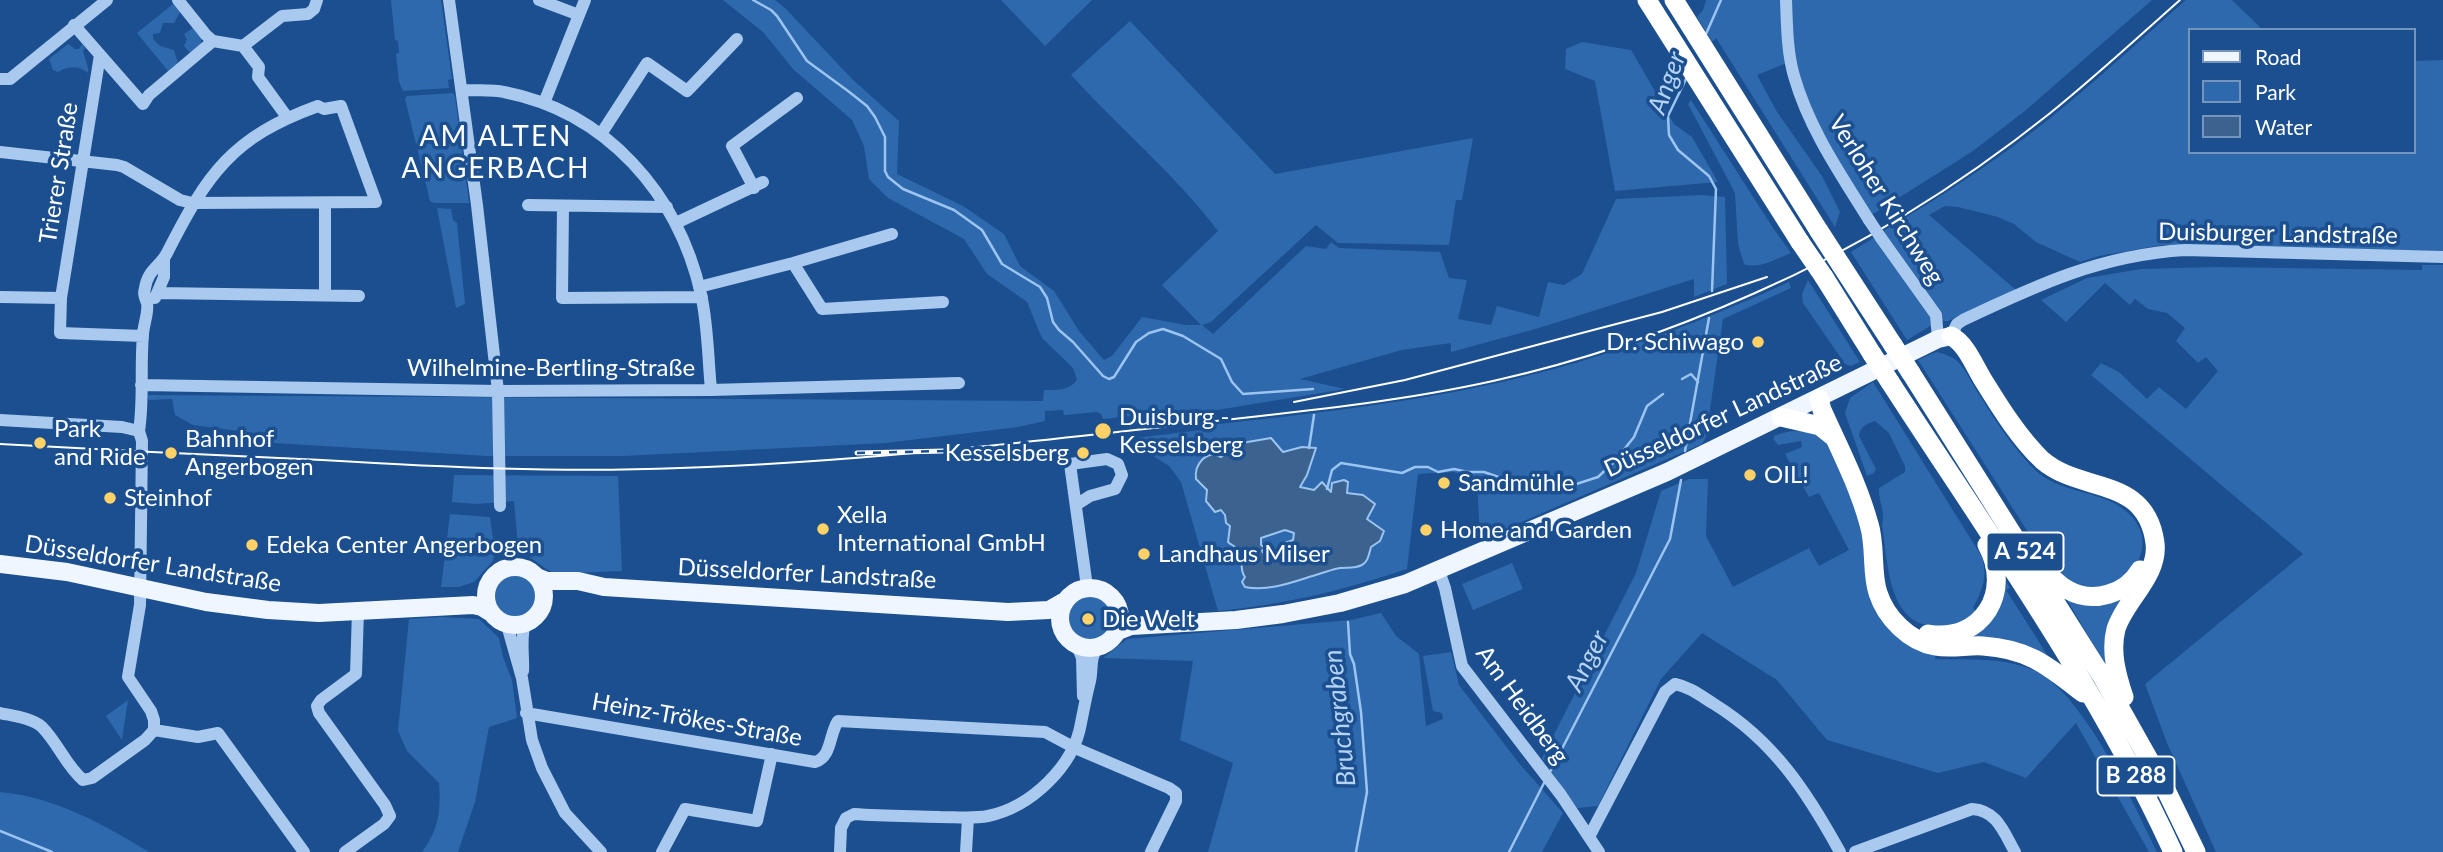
<!DOCTYPE html>
<html>
<head>
<meta charset="utf-8">
<style>
	body { margin:0 }
	#map { position:relative; width:2443px; height:852px; overflow:hidden; background:#1b4f8f; font-family:Lato,sans-serif }
	canvas { display:block }
	.legend { position:absolute; left:2188px; top:28px; width:228px; height:126px; box-sizing:border-box; background:#1b4f8f; border:2px solid #7695bc; margin:0; padding:9px 12px; list-style:none; font-size:21px; color:#fff }
	.legend li { display:flex; align-items:center; gap:14px; height:35px }
	.legend b { width:35px; border:2px solid #7695bc }
</style>
</head>
<body>
<div id="map">
<canvas width="2443" height="852"></canvas>
<ul class="legend">
<li><b style="height:9px;background:#f0f6ff"></b>Road</li>
<li><b style="height:19px;background:#2e69ad"></b>Park</li>
<li><b style="height:19px;background:#3c6290"></b>Water</li>
</ul>
</div>
<script>
const context = document.querySelector('canvas').getContext('2d');
context.lineJoin = 'round';
function fillPath(path, color) {
  context.fillStyle = color;
  context.fill(path, 'evenodd');
}
function trace(path, color, width, dash) {
  context.strokeStyle = color;
  context.lineWidth = width;
  context.lineCap = dash ? 'butt' : 'round';
  context.setLineDash(dash || []);
  context.stroke(path);
}
function drawText(font, color, halo, rows, align = 'center') {
  context.font = font + ' Lato,sans-serif';
  context.lineWidth = 7;
  context.setLineDash([]);
  context.textBaseline = 'middle';
  context.strokeStyle = halo;
  context.fillStyle = color;
  for (const [text, x, y, turn = 0] of rows) {
    context.save();
    context.translate(x, y);
    context.rotate((+turn || 0) * Math.PI / 180);
    context.textAlign = isNaN(turn) ? turn : align;
    if (halo) context.strokeText(text, 0, 0);
    context.fillText(text, 0, 0);
    context.restore();
  }
}
const green = new Path2D(`
	M391,0H441L452,79L448,80L449,88L403,91L399,82L396,54L399,53L398,41L395,40Z
	M723,0H775L786,9L852,79L899,121L897,174L963,206L1004,234L1020,266L1054,291L1079,331L1104,360L1112,356L1142,317L1186,325H1201L1162,285L1218,231C1175,174 1119,128 1071,75L1130,21L1275,174L1473,138L1462,200H1456L1449,245L1338,243L1316,225L1211,322L1202,325L1213,334L1306,246L1326,249L1331,242L1339,248L1440,252L1449,278L1467,280L1458,319L1491,325L1497,306L1539,317L1548,282L1564,285L1582,274L1616,199L1701,195L1725,197L1727,284L1694,297V279L1539,328L1451,352V343L1402,350L1300,379L1345,389L1199,413L1198,409L1103,419L1101,414L1097,412L1064,415L1063,410L1045,411V421L1018,427L886,443L623,456H487L274,443L269,435L193,425L175,415L172,399L149,400L146,395L1043,401L1044,390C1056,390 1071,391 1077,379L1073,368L1042,338L1027,302L987,274L964,239L888,198L869,179L864,146L852,120L794,70L763,32Z
	M1001,0H1092L1045,46Z
	M1706,0H1783L1789,62L1757,75L1777,112L1822,176L1840,212L1835,227L1716,38L1712,42L1697,17L1703,10Z
	M1787,0H2152L2026,110L1973,151L1870,216L1831,155L1798,80Z
	M2186,0H2232L2263,30H2189V152H2413V61L2443,60V251L2162,245L2099,256L2080,262L2036,242L2014,224L1998,217L1958,207L1945,206L1929,215L2016,290L1948,321H1943L1880,233C1926,206 1971,177 2015,145C2075,101 2130,49 2186,0Z
	M173,4L180,12L174,23H163L160,33L153,34V39L160,46L174,50L178,63L168,71L137,33Z
	M193,28L201,38V44L190,53L184,46L187,39L184,34Z
	M1582,42L1631,50L1674,124L1692,137L1718,182L1615,191L1595,81L1565,69L1566,49Z
	M68,44L75,49H79L82,44L85,48L83,51L88,68V73C80,65 67,66 58,72L53,70L49,59Z
	M453,93L455,96L469,203H434L430,201L405,99L407,96Z
	M1691,100L1773,228L1791,253C1778,258 1758,270 1744,264L1738,244L1735,193L1688,104Z
	M437,208L451,209L453,220L457,223L465,304L456,308Z
	M1875,237L1932,318V325L1907,340L1851,252Z
	M2422,265H2443V852H2216L2167,743L2145,684L2303,554L2091,375L2101,363L2119,372L2147,399L2159,387L2186,409L2218,371L2206,357L2198,363L2176,341L2185,328L2167,313L2148,309L2135,299L2130,305L2105,283L2066,322L2041,300L2087,278L2141,269L2213,267L2422,270Z
	M1808,280L1860,362L1851,366L1845,364L1803,303L1802,294Z
	M1789,282L1791,288L1723,319L1706,437L1702,444L1480,540L1477,481L1454,472L1418,474L1407,569C1345,590 1283,605 1218,611L1181,482L1169,466L1127,439L1201,430V426C1309,414 1417,403 1523,377C1614,355 1703,321 1789,282Z
	M1936,352C1945,354 1953,356 1959,363C1968,373 1974,388 1982,399C1997,424 2013,447 2033,468C2059,496 2107,488 2132,517C2153,540 2140,570 2116,583C2112,585 2106,589 2101,590C2082,593 2068,581 2053,571L1918,360Z
	M1873,382L1982,557C1988,577 1982,591 1973,608L1976,611C1959,625 1959,625 1937,626C1887,627 1888,560 1882,525C1886,512 1878,501 1879,488L1905,472V466L1889,433L1875,421C1866,424 1860,427 1859,436L1876,469L1874,473L1867,476L1845,413L1850,398Z
	M1815,429L1821,433L1855,491L1872,593L1936,652L1935,659C1967,660 2000,657 2031,669C2081,688 2134,804 2157,852H2149L2076,723L2026,778L1984,762L1938,773L1827,740L1777,680L1702,633L1661,679L1598,806L1577,808L1542,758L1636,573L1661,491L1689,479H1708L1706,536L1733,587L1809,548L1819,566L1849,550L1819,493L1809,497L1785,454L1802,447L1801,441L1778,445L1774,440V436C1788,431 1799,429 1813,434Z
	M454,475L618,476L622,571L554,574L532,559L528,555L526,546H518L514,501L477,504L452,502Z
	M450,514L490,517L495,553L493,561L474,582L459,587H441Z
	M1512,563L1523,589L1473,610L1462,584Z
	M491 595a24 24 0 1 1 48 0a24 24 0 1 1-48 0Z
	M2003,577L2010,588L2006,590L2053,664L1950,641Z
	M2133,587L2108,669L2067,600Z
	M1065 617a24 24 0 1 1 48 0a24 24 0 1 1-48 0Z
	M1381,613L1396,636L1419,654L1426,726L1443,719L1442,713L1433,711L1423,656L1451,652L1459,685L1518,762L1563,813L1542,852H1208L1233,763L1180,740L1193,661L1103,658L1127,639L1351,620Z
	M441,617L479,619L499,638L503,657L512,680L517,718L489,727L475,802L458,852H422C439,829 441,811 439,783L407,751L398,731L409,619Z
	M128,700L122,740L106,716Z
	M0,792C55,797 103,824 149,852H0Z`);
const water = new Path2D(`
	M1271,438L1283,452L1302,447L1316,448L1307,475L1300,487L1314,490L1322,482L1331,492L1332,483L1344,480L1348,482L1347,493L1363,495L1375,504L1367,519L1384,531L1380,541L1371,547C1369,554 1368,562 1362,565C1354,569 1348,567 1340,568C1333,569 1326,572 1319,574C1295,581 1270,592 1245,587L1242,582L1245,577C1238,568 1245,557 1238,549C1235,546 1231,545 1228,542L1230,526L1226,523L1225,515L1221,510L1215,512L1206,501L1207,490L1196,479C1194,465 1206,449 1221,457L1228,453L1230,445ZM1285,530L1294,533L1293,540L1282,544L1276,559L1266,557L1262,551L1265,548L1261,545V538Z`);
const stream = new Path2D(`
	M753,0L771,10L777,16L807,61L848,91L867,106L875,117L885,137V171L888,177L903,189L954,210L982,230L1002,264L1040,287L1047,298L1053,322L1059,330L1073,342L1103,376L1109,379L1114,377L1136,342L1149,333L1163,329L1183,336L1221,359L1232,382L1243,394L1313,389
	M1706,34L1721,0
	M1686,79L1668,116L1669,135L1678,150L1709,176L1716,189L1712,291
	M1682,379L1691,374L1698,382
	M1309,448L1314,415
	M1685,451L1709,318
	M1327,489L1332,470L1341,463L1402,473L1415,467H1428L1438,472L1454,469L1468,472H1484L1507,480L1513,485L1531,489L1554,486L1567,487L1598,477L1614,462L1634,437L1647,406L1663,394
	M1348,622L1350,654L1354,664L1361,712L1367,792L1356,852
	M1550,772L1670,539L1681,480
	M0,831L52,852
	M1509,852L1545,781`);
const minor = new Path2D(`
	M178,0L206,35L213,41L243,46L259,67L258,77L287,117
	M449,0L477,205L498,391L500,506
	M539,0L579,15L544,103
	M1786,0C1787,25 1787,52 1794,76C1809,129 1841,175 1869,220
	M579,15L585,0
	M74,25L143,104L149,95L213,41
	M243,46L282,16L308,14L314,9L317,0
	M100,55L61,298L60,333L143,336
	M0,79H10L107,0
	M462,90C475,91 491,89 504,92C607,112 678,194 701,294C708,325 708,359 711,390
	M601,134L647,63L687,91L737,39
	M0,152L117,165L124,167L180,200L192,203L376,202L341,106L324,109L318,106C232,137 207,174 167,253C160,267 148,269 145,288C143,295 145,297 147,303C149,312 143,326 143,335C140,367 144,399 139,431L142,441L140,605L128,677L151,711L154,720V730L145,740L92,778L83,780C66,766 58,743 42,727C32,718 13,716 0,713
	M754,188L732,146L797,98
	M325,204V295
	M528,205L667,207
	M563,206L562,298L702,297
	M676,223L763,182
	M1881,238L1936,315L1938,339
	M793,263L822,309L943,302
	M699,287L793,263L892,234
	M158,293L359,296
	M0,297L61,298
	M155,298L164,277V259
	M1951,336L1957,324L1963,320C2037,285 2101,255 2185,250L2443,257
	M141,385L498,391L711,390L959,383
	M0,420L122,427L139,431
	M1076,505L1090,496L1115,489L1122,475L1118,464L1107,459L1070,464L1087,587
	M1439,571L1445,588L1462,666L1561,795L1599,852
	M507,625L522,678L532,740L542,768L565,813L601,852
	M1077,645L1082,658L1083,696
	M523,671C524,656 520,639 525,624
	M526,713L815,762C832,757 829,734 838,721L1045,732L1075,748L1169,788L1176,793V801L1151,852
	M154,730L198,737L218,733L304,852
	M1589,837L1665,692L1675,684C1690,687 1701,696 1714,704C1774,741 1807,792 1840,852
	M345,852L384,824L390,816L385,805L319,713L317,706L321,700L356,674L358,611
	M662,852L685,809L757,821L772,754
	M840,852L841,828L846,818L854,814C883,816 911,816 940,817C956,817 972,819 988,816C1031,807 1074,766 1081,723C1084,708 1086,697 1090,681C1093,668 1089,657 1099,646
	M966,852L968,818
	M1855,852L1972,809C1997,810 2004,833 2015,852`);
const major = new Path2D(`
	M0,564L67,572L206,602L268,610L319,613L473,605L482,607L490,612
	M486 596a29 29 0 1 1 58 0a29 29 0 1 1-58 0Z
	M537,577L547,581H578L604,587L1008,612L1049,610L1063,602
	M1060 618a30 30 0 1 1 60 0a30 30 0 1 1-60 0Z
	M1116,632L1131,626L1236,620L1283,614L1340,603L1405,584L1667,472L1938,339L1951,336`);
const highway = new Path2D(`
	M1647,0L1800,242
	M1674,0L1819,231
	M1841,265L1893,345
	M1824,277L1872,354
	M1951,336C1967,344 1975,368 1985,383C2001,409 2020,439 2042,460C2081,494 2146,475 2155,543C2159,576 2125,600 2116,629C2110,652 2117,676 2124,697
	M1911,373L2103,678L2166,790L2196,852
	M1890,382C1989,535 2097,686 2173,852
	M1819,399L1822,410C1839,448 1858,484 1869,524C1876,546 1871,572 1878,593C1886,618 1909,641 1935,646C1951,649 1967,645 1983,646C2029,649 2048,666 2083,693
	M1781,417L1820,426L1835,438
	M2043,568C2050,576 2058,585 2068,590C2093,604 2126,594 2140,570
	M1928,634C1982,643 2013,592 1987,545`);
const tram = new Path2D(`
	M1294,402L1405,380L1578,334L1662,312L1767,277
	M0,444C107,450 215,455 322,460C441,467 560,473 680,468C841,463 1001,445 1162,427C1272,414 1384,405 1493,381C1583,361 1670,331 1755,293C1860,247 1960,185 2049,114C2094,78 2137,38 2180,0`);
const rail = new Path2D(`
	M857,453L945,451`);
const minorBridge = new Path2D(`
	M1869,220L1881,238`);
const highwayBridge = new Path2D(`
	M1819,231L1841,265
	M1800,242L1824,277
	M1893,345L1911,373
	M1872,354L1890,382`);
const markers = [
	[1758,342,7,"#ffd166"],
	[1103,431,9,"#ffd166"],
	[40,443,7,"#ffd166"],
	[171,453,7,"#ffd166"],
	[1083,453,7,"#ffd166"],
	[1750,475,7,"#ffd166"],
	[1444,483,7,"#ffd166"],
	[110,498,7,"#ffd166"],
	[823,529,7,"#ffd166"],
	[1426,530,7,"#ffd166"],
	[252,545,7,"#ffd166"],
	[1144,554,7,"#ffd166"],
	[1088,619,7,"#ffd166"]
];
const shields = [
	[2025,552,77],
	[2136,776,77]
];
const shieldNames = [
	["A 524",2025,552],
	["B 288",2136,776]
];
const streetNames = [
	["Trierer Straße",59,173,-81],
	["Verloher Kirchweg",1886,200,58],
	["Duisburger Landstraße",2278,234,1],
	["Wilhelmine-Bertling-Straße",551,368],
	["Düsseldorfer Landstraße",1723,416,-25],
	["Düsseldorfer Landstraße",153,564,9],
	["Düsseldorfer Landstraße",807,574,3],
	["Am Heidberg",1522,705,54],
	["Heinz-Trökes-Straße",697,720,10]
];
const poiNames = [
	["Dr. Schiwago",1744,342,"right"],
	["Duisburg -",1119,417],
	["Kesselsberg",1119,445],
	["Park",54,429],
	["and Ride",54,457],
	["Bahnhof",185,439],
	["Angerbogen",185,467],
	["Kesselsberg",1069,453,"right"],
	["OIL!",1764,475],
	["Sandmühle",1458,483],
	["Steinhof",124,498],
	["Xella",837,515],
	["International GmbH",837,543],
	["Home and Garden",1440,530],
	["Edeka Center Angerbogen",266,545],
	["Landhaus Milser",1158,554],
	["Die Welt",1102,619]
];
const waterNames = [
	["Anger",1667,83,-70],
	["Anger",1587,661,-63],
	["Bruchgraben",1340,718,-96]
];
const quarterNames = [
	["AM ALTEN",496,137],
	["ANGERBACH",496,169]
];
fillPath(green, '#2e69ad');
fillPath(water, '#3c6290');
trace(water, '#9cc4f0', 2);
trace(stream, '#9cc4f0', 2.5);
trace(minor, '#a9c9ee', 12);
trace(major, '#f0f6ff', 18);
trace(highway, '#fff', 19);
trace(tram, '#fff', 2);
trace(rail, '#fff', 5);
trace(rail, '#1b4f8f', 2.5, [8]);
trace(minorBridge, '#a9c9ee', 12);
trace(highwayBridge, '#fff', 19);
for (const [x, y, r, color] of markers) {
  const dot = new Path2D();
  dot.arc(x, y, r, 0, 2 * Math.PI);
  context.fillStyle = color;
  context.fill(dot);
  trace(dot, '#1b4f8f', 2.5);
}
for (const [x, y, w] of shields) {
  const box = new Path2D();
  box.roundRect(x - w / 2, y - 19.5, w, 39, 5);
  context.fillStyle = '#1b4f8f';
  context.fill(box);
  trace(box, '#fff', 2);
}
drawText('bold 23px', '#fff', null, shieldNames);
drawText('24px', '#fff', '#1b4f8f', streetNames);
drawText('24px', '#fff', '#1b4f8f', poiNames, 'left');
drawText('italic 26px', '#b5d3f5', '#1b4f8f', waterNames);
context.letterSpacing = '2px';
drawText('28px', '#fff', '#1b4f8f', quarterNames);
context.letterSpacing = '0px';
</script>
</body>
</html>
